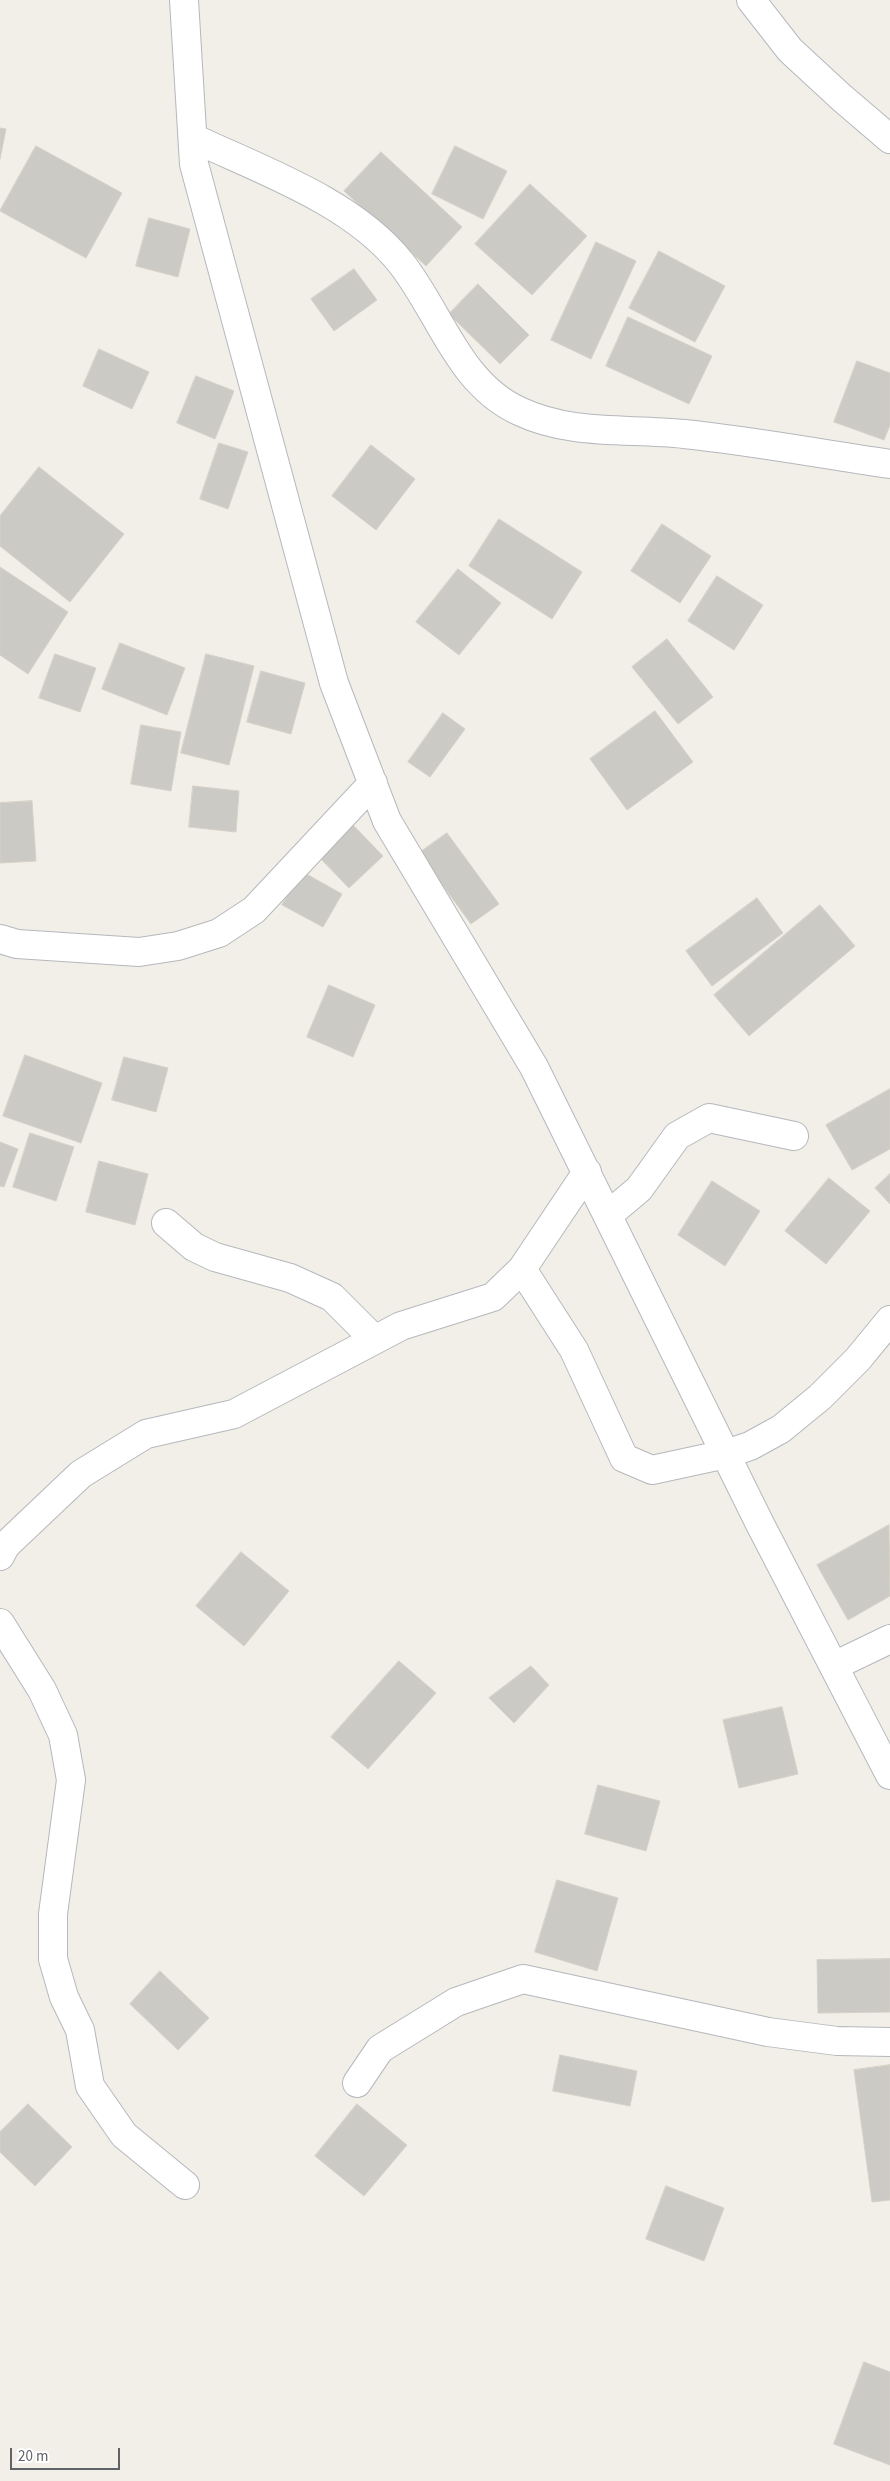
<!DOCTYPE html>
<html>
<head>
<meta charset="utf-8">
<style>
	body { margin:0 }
	#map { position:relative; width:890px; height:2481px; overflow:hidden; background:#f1efe8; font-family:"Source Sans 3",sans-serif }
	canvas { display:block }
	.scale { position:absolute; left:10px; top:2448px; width:110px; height:22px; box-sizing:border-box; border:2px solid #5f6368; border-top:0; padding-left:6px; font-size:15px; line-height:18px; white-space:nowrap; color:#5f6368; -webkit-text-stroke:4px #fff; paint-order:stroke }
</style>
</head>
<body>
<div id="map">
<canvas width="890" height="2481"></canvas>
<div class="scale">20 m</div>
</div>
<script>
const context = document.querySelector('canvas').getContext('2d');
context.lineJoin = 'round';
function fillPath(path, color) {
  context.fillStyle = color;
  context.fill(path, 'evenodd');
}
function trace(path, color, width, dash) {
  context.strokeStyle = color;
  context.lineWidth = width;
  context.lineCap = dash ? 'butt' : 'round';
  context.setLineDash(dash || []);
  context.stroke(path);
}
const building = new Path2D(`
	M0,128L6,129L0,159Z
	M36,146L122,193L86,258L0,211Z
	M455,146L507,171L483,219L432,194Z
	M381,152L462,227L426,266L344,191Z
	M530,184L587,236L532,295L475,244Z
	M149,218L190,229L178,277L136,266Z
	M596,242L636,261L591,359L551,340Z
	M659,251L725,286L695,342L629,308Z
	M354,269L377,300L334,331L311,299Z
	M478,284L529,335L500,364L449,314Z
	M628,317L712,356L689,404L606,366Z
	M99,349L149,372L132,409L83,386Z
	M857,361L890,373V425L884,440L834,422Z
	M196,376L234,391L215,439L177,423Z
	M219,443L248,452L228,509L200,499Z
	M371,445L415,479L376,530L332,496Z
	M39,467L124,534L70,602L0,546V516Z
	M499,519L582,572L552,619L469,566Z
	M662,524L711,556L680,603L631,571Z
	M0,567L68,612L28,674L0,655Z
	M458,569L501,603L459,655L416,622Z
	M717,576L763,605L734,650L688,621Z
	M667,639L713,697L678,724L632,667Z
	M120,643L185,668L167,715L102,689Z
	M55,654L96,668L80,712L39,698Z
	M206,654L254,666L229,765L181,753Z
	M261,671L305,683L291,734L247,722Z
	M655,711L693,762L627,810L590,759Z
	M443,713L465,729L430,777L408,762Z
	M141,725L181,732L171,791L131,784Z
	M193,786L239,791L236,832L189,827Z
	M32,801L36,861L0,863V803Z
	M351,823L383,856L349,888L317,855Z
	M447,833L499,904L471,924L419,853Z
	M301,871L342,894L323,927L282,905Z
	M757,898L783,933L712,986L686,951Z
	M820,905L855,946L749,1036L714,995Z
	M329,985L375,1005L353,1057L307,1037Z
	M25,1055L102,1083L81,1143L3,1116Z
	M124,1057L168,1068L156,1112L112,1100Z
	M890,1089V1149L852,1170L826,1125Z
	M30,1133L74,1147L56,1201L13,1187Z
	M0,1142L18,1149L4,1187L0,1186Z
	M99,1161L148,1174L135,1225L86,1212Z
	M890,1174V1204L875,1188Z
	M829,1178L870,1211L826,1264L785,1231Z
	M712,1181L760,1211L725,1266L678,1235Z
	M889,1525L890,1596L848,1620L817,1565Z
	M241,1552L289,1591L244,1646L196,1606Z
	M399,1661L436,1693L368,1769L331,1737Z
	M531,1666L549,1685L514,1723L489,1698Z
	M782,1707L798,1774L739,1788L723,1720Z
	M598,1785L660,1801L646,1851L585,1834Z
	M557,1880L618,1898L597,1971L535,1952Z
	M890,1959V2012L818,2013L817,1960Z
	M160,1971L209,2018L178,2050L130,2004Z
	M560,2055L637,2071L630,2106L553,2091Z
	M890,2065V2200L872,2202L854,2070Z
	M28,2104L72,2147L35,2186L0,2152V2132Z
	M357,2104L407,2145L364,2196L315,2156Z
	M666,2186L724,2208L704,2261L646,2239Z
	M864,2362L890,2372V2465L834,2444Z`);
const street = new Path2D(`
	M184,0L194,164L334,683L387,821L534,1067L760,1524L890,1775
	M751,0L790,50L842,98L890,139
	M193,138C261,170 353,202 401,263C440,312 458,383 519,411C572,436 627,428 684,434C753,441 821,454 890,464
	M0,939L17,944L139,952L178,946L219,933L254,910L373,783
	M608,1215L639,1189L677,1136L709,1118L794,1136
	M166,1223L194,1247L215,1257L290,1278L332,1297L374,1339
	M522,1269L574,1350L624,1458L652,1470L726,1454L750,1446L781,1429L820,1397L858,1359L890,1320
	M0,1556L6,1545L81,1474L146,1434L234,1414L401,1326L493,1297L522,1269L587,1172
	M0,1623L42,1690L63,1735L71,1780L53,1914V1959L64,1997L80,2030L90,2086L124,2135L185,2185
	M834,1666L890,1639
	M357,2083L380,2049L456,2002L523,1979L768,2032L837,2041L890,2042`);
fillPath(building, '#cccac5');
trace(building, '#d6d1c6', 1);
trace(street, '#b5b8bc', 30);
trace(street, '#fff', 28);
</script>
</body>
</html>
